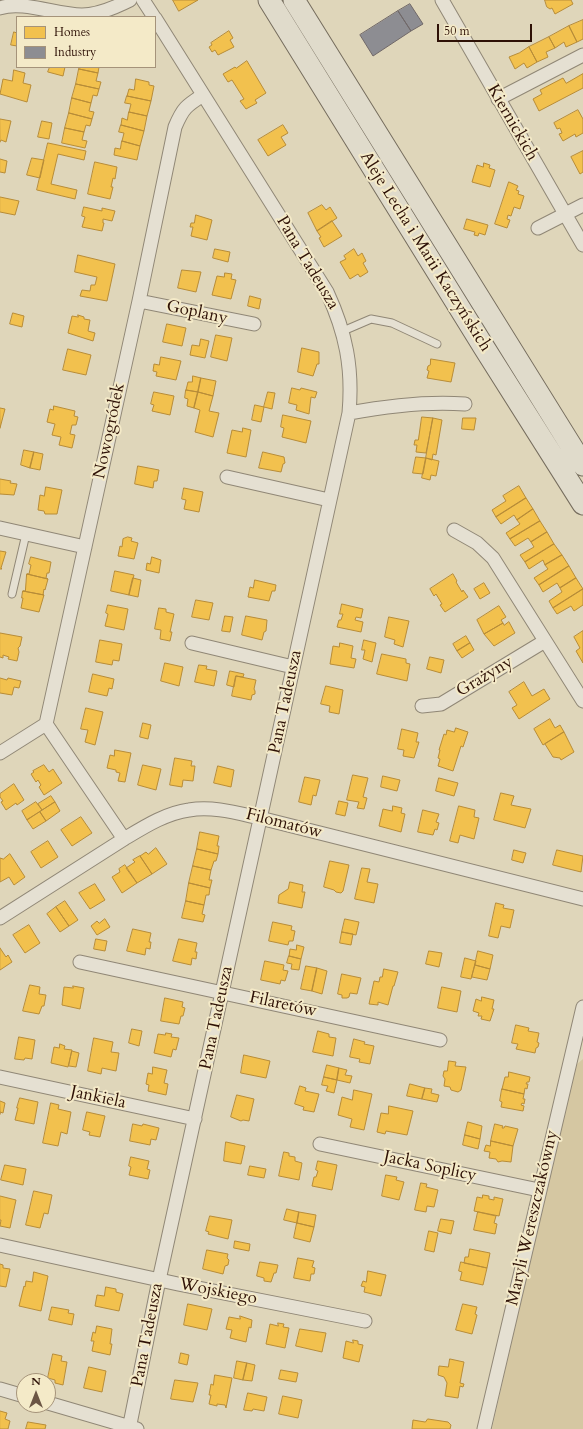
<!DOCTYPE html>
<html>
<head>
<meta charset="utf-8">
<style>
	body { margin:0 }
	#map { position:relative; width:583px; height:1429px; overflow:hidden; background:#dfd6ba; font-family:Cardo,serif }
	canvas { display:block }
	.legend { position:absolute; left:16px; top:16px; width:140px; height:52px; box-sizing:border-box; background:#f4eac8; border:1px solid #a5937a; margin:0; padding:5px 7px; list-style:none; font-size:12px; color:#2e1106 }
	.legend li { display:flex; align-items:center; gap:8px; height:20px }
	.legend b { width:20px; border:1px solid #a5937a }
	.north { position:absolute; left:16px; top:1373px; width:40px; height:40px; box-sizing:border-box; background:#f4eac8; border:1px solid #a5937a; border-radius:50%; rotate:0deg; font-size:11px; font-weight:700; line-height:16px; text-align:center; color:#2e1106 }
	.north::after { content:''; display:block; margin:auto; width:14px; height:18px; background:#6c5645; clip-path:polygon(50% 0,100% 100%,50% 72%,0 100%) }
	.scale { position:absolute; left:437px; top:24px; width:95px; height:18px; box-sizing:border-box; border:2px solid #2e1106; border-top:0; padding-left:5px; font-size:12px; line-height:14px; white-space:nowrap; color:#2e1106; -webkit-text-stroke:3px #f4eac8; paint-order:stroke }
</style>
</head>
<body>
<div id="map">
<canvas width="583" height="1429"></canvas>
<ul class="legend">
<li><b style="height:11px;background:#f2c14e"></b>Homes</li>
<li><b style="height:11px;background:#8d8d92"></b>Industry</li>
</ul>
<div class="north">N</div>
<div class="scale">50 m</div>
</div>
<script>
const context = document.querySelector('canvas').getContext('2d');
context.lineJoin = 'round';
function fillPath(path, color) {
  context.fillStyle = color;
  context.fill(path, 'evenodd');
}
function trace(path, color, width, dash) {
  context.strokeStyle = color;
  context.lineWidth = width;
  context.lineCap = dash ? 'butt' : 'round';
  context.setLineDash(dash || []);
  context.stroke(path);
}
function drawText(font, color, halo, rows, align = 'center') {
  context.font = font + ' Cardo,serif';
  context.lineWidth = 4;
  context.setLineDash([]);
  context.textBaseline = 'middle';
  context.strokeStyle = halo;
  context.fillStyle = color;
  for (const [text, x, y, turn = 0] of rows) {
    context.save();
    context.translate(x, y);
    context.rotate((+turn || 0) * Math.PI / 180);
    context.textAlign = isNaN(turn) ? turn : align;
    if (halo) context.strokeText(text, 0, 0);
    context.fillText(text, 0, 0);
    context.restore();
  }
}
const green = new Path2D(`
	M583,1059V1429H492L572,1076L576,1065Z`);
const homes = new Path2D(`
	M173,0H198L179,11Z
	M545,0H571L573,4L555,14L552,8L550,9L547,7Z
	M583,20V39L577,42L569,26Z
	M569,26L577,42L566,47L564,42L555,48L549,37Z
	M229,31L233,38L230,40L234,47L218,55L215,50L212,52L209,47L212,45L211,43Z
	M14,32L17,33V46L11,45Z
	M549,37L555,48L546,52L548,57L537,62L529,47Z
	M529,47L537,62L527,68L524,63L515,69L509,57L519,53Z
	M247,61L266,93L255,100L257,103L246,109L240,101L244,99L232,80L228,82L223,74L235,67L236,68Z
	M50,67H65L63,76L48,72Z
	M80,67H99L98,73L79,69Z
	M79,69L98,73L96,81L101,82L99,89L76,84Z
	M14,70L25,73L23,83L31,85L27,102L0,94L3,79L12,81Z
	M583,74V88L539,111L533,99L542,94L540,90L563,78L566,83Z
	M136,79L149,82V85L154,86L151,101L127,96L129,89L134,90Z
	M76,84L99,89L97,96L93,95L91,103L72,98Z
	M127,96L151,101L147,116L129,112L131,104L125,103Z
	M72,98L91,103L89,111L94,112L92,119L69,113Z
	M578,110L583,119V133L576,137L575,134L563,141L559,134L562,133L560,128L557,129L554,123Z
	M129,112L147,116L144,131L121,125L122,118L127,120Z
	M69,113L92,119L90,126L86,125L84,132L65,128Z
	M0,119L11,121L6,142L1,140L0,142Z
	M42,121L52,123L49,139L38,137Z
	M121,125L144,131L140,146L122,141L124,133L119,132Z
	M283,125L288,133L281,137L286,145L268,156L258,140Z
	M65,128L84,132L82,140L87,141L85,148L62,143Z
	M122,141L140,146L137,160L114,155L115,148L120,149Z
	M48,143L86,151L84,160L58,154L51,184L77,190L75,199L37,190Z
	M583,151V172L580,174L571,157Z
	M32,158L44,160L40,178L27,175Z
	M0,159L7,161L5,173L0,172Z
	M95,162L117,167L115,179L113,178L111,187H113L110,199L88,194Z
	M484,163L490,165L489,168L495,170L490,187L472,182L477,165L483,167Z
	M509,182L518,186L516,190L519,191L518,194L524,196L520,209L514,207L511,216L508,215L507,219L510,220L507,228L495,224Z
	M0,197L19,201L15,215L0,212Z
	M322,205L326,210L330,207L337,218L317,231L308,213Z
	M84,207L102,211V208L115,211L112,221L103,219V223H104L102,231L82,227L85,217L82,216Z
	M196,215L212,220L207,240L191,236L193,227H190L191,223H194Z
	M467,219L488,225L485,235L479,233L478,236L474,235L475,232L464,229Z
	M332,221L342,236L324,247L319,238L321,237L317,231Z
	M215,249L230,252L228,262L213,258Z
	M354,249L358,256L362,253L366,261L363,263L368,272L360,277L358,274L350,279L340,262L346,259L344,256Z
	M78,255L115,264L107,301L80,296L82,290L90,291L91,285H95L97,277L75,272Z
	M182,270L201,272L196,292L178,288Z
	M225,273L232,274L231,279L236,280L231,299L212,295L217,276L224,277Z
	M250,296L261,299L259,309L248,306Z
	M13,313L24,316L22,327L10,324Z
	M78,315L84,317V319L90,320L88,331L95,333L93,341L68,333L72,316L78,317Z
	M167,324L186,328L182,346L163,342Z
	M216,335L232,338L227,361L211,357Z
	M201,339L209,341L205,358L190,355L192,345L199,346Z
	M302,348L319,352V364H317L313,376L298,372Z
	M68,349L91,355L86,375L63,370Z
	M161,357L181,361L176,380L156,376L157,372L153,371L154,364L159,365Z
	M431,359L455,363L451,382L427,378L429,371L427,370L428,366L430,365Z
	M193,376L201,378L198,392L186,390L188,382H192Z
	M201,378L216,381L213,396L198,392Z
	M292,388L300,390L301,388L317,392L315,398L311,397L309,414L296,410L297,405L289,403Z
	M186,390L198,392L194,408L187,406L188,399L185,398Z
	M154,392L174,396L170,415L152,411L154,405L151,404Z
	M198,392L213,396L209,411L219,413L213,437L195,432L200,410L194,408Z
	M268,392L275,393L272,409L264,407Z
	M255,405L264,407L261,422L252,420Z
	M54,406L75,411L74,416L78,417L76,425H72L70,434L75,435L72,448L59,445L61,437L52,435L55,424L47,422L50,409L53,410Z
	M0,408L5,409L0,428Z
	M283,415L311,421L306,443L282,437L284,428L281,427Z
	M422,417L433,418L426,453L416,452L417,445H414L415,440H418Z
	M433,418L442,420L436,455L433,454L432,460L426,458Z
	M463,418H476L474,430L462,429Z
	M243,428L251,430L246,457L227,453L232,430L242,432Z
	M24,450L34,452L30,468L21,465Z
	M34,452L43,454L40,470L30,468Z
	M263,452L284,457L285,463L283,464L281,472L259,468Z
	M416,457L426,458L423,474L413,473Z
	M426,458L439,461L436,476L431,475L430,480L422,478Z
	M138,466L159,470L157,481H154L153,488L135,484Z
	M0,479L11,481L10,483L17,484L14,495L0,494Z
	M519,486L526,498L496,517L492,510L506,501L503,496Z
	M46,487L62,490L57,514H45L44,511L38,510L40,495L44,496Z
	M184,488L203,492L199,512L184,509L186,500L182,499Z
	M526,498L533,509L517,520L514,515L501,524L496,517Z
	M533,509L540,521L510,539L506,533L520,524L517,520Z
	M540,521L547,532L531,542L528,538L515,546L510,539Z
	M547,532L554,544L525,562L520,555L534,547L531,542Z
	M128,537L132,538L131,541L138,543L134,559L118,556L120,546L122,547L123,539Z
	M554,544L562,555L545,565L543,560L529,569L525,562Z
	M0,551L6,552L1,568L2,569H0Z
	M562,555L569,566L539,585L534,578L548,569L545,565Z
	M31,557L51,562L49,573H47L46,578L48,579L27,574H29L31,565L29,564Z
	M152,557L161,560L159,573L146,570L147,563L150,564Z
	M569,566L576,578L560,588L557,583L543,592L539,585Z
	M115,571L134,575L129,595L111,591Z
	M27,574L48,579L45,590L44,589L43,595H44L23,591H25Z
	M453,574L457,581L456,582L462,592L463,590L468,597L445,612L440,605L442,604L436,594L434,596L430,589Z
	M133,578L141,580L138,597L129,595Z
	M576,578L583,589L553,608L549,601L562,592L560,588Z
	M255,580L276,585L275,591H272L269,601L248,597L250,587L253,588Z
	M484,583L490,593L480,599L474,589Z
	M583,589V605L574,611L571,606L557,614L553,608Z
	M23,591L44,595L39,612L21,608L23,598H22Z
	M196,600L213,603L209,620L192,617Z
	M342,604L363,609L361,618L356,617L355,620L363,622L361,632L337,627L339,620H341L343,614H340Z
	M108,605L128,609L124,630L105,626L108,614L106,613Z
	M499,606L506,617L501,620L503,623L484,634L477,620Z
	M159,608L166,609V612L174,614L170,632H172L170,641L160,639L161,630L155,629Z
	M225,616L233,617L230,632L222,631Z
	M246,616L267,620L266,631L264,632L262,640L242,635Z
	M389,617L409,621L403,647L394,644L395,640L385,637Z
	M509,622L515,633L494,646L484,634L503,623L504,625Z
	M583,631V663L576,651L580,648L574,637Z
	M0,633L22,637L20,646L18,648L19,652L17,661L8,659L9,657L3,655V658L0,657Z
	M466,636L470,643L457,651L453,644Z
	M100,640L122,644L119,661L113,660L112,665L96,662Z
	M364,640L376,643L372,662L363,659L365,650H362Z
	M340,643L353,646L351,658L356,659L354,668L330,664L333,646L339,647Z
	M470,643L474,650L462,658L457,651Z
	M382,654L406,659V663L410,664L407,681L377,674Z
	M430,657L444,660L441,673L427,669Z
	M165,663L183,667L179,686L161,681Z
	M199,665L207,666L206,669L217,671L214,686L195,682Z
	M230,671L244,674L243,677L236,676L234,687L227,685Z
	M93,674L114,679L112,689L109,688L107,696L89,692Z
	M236,676L256,680L254,689L255,691V694L252,695L251,700L232,696Z
	M0,678L7,680L8,678L21,681L19,688L14,687L12,695L0,693Z
	M524,682L532,696L544,689L550,699L519,719L512,708L517,705L509,692Z
	M326,686L343,690L339,714L329,712L330,706L321,704Z
	M86,708L103,712L95,745L85,742L88,730L81,729Z
	M550,719L555,728L560,725L564,732L543,745L534,729Z
	M143,723L151,725L148,739L140,737Z
	M456,728L468,732L463,747L461,746L453,771L438,766L440,759L438,758L440,750H439L444,734L446,735L447,730L454,732Z
	M402,729L418,733L416,742H419L414,758L403,756L404,750L398,749Z
	M564,732L574,752L561,760L560,758L553,757L545,744Z
	M115,750L131,753L125,782L118,781L120,773L116,772V770L107,768L110,755L114,756Z
	M175,758L192,761L191,766H195L193,781L183,780L182,787L170,785Z
	M44,765L49,772L53,769L62,783L44,795L39,787L41,785L38,780L36,782L31,774L34,772L33,771Z
	M143,765L161,769L156,790L138,785Z
	M218,766L234,770L231,787L214,783Z
	M353,775L368,778L363,797L367,798L364,809L357,808L359,802L347,800Z
	M383,776L400,780L397,791L381,787Z
	M305,777L320,780L316,796L313,795L311,805L299,802Z
	M439,778L458,783L454,796L436,791Z
	M14,784L24,800L17,805L16,803L6,810L1,802L3,801L0,797V794Z
	M501,793L514,796L511,805L531,809L525,828L494,820Z
	M51,796L55,802L42,810L38,804Z
	M339,801L348,803L345,816L336,814Z
	M36,802L42,810L27,820L22,811Z
	M55,802L60,811L46,821L40,812Z
	M393,806L402,808L401,813L405,814L401,832L379,826L383,809L392,811Z
	M459,806L475,810L474,817L479,818L474,839L460,835L458,843L450,841Z
	M423,810L439,814L436,822L439,823L437,830L435,829L433,835L418,832Z
	M40,812L46,821L33,829L27,820Z
	M81,817L92,833L72,846L61,830Z
	M200,832L219,836L217,846H219L218,854L197,849Z
	M48,841L58,857L41,868L31,852Z
	M156,848L167,864L152,874L140,856L146,852L148,854Z
	M197,849L218,854L216,861H214L211,870L193,866Z
	M514,850L526,853L523,863L512,860Z
	M557,850L583,856L581,872L553,865Z
	M10,854L25,877L14,885L9,877L0,882V858L3,859Z
	M140,856L152,874L137,883L126,868L135,862L133,860Z
	M330,861L349,865L343,891L341,893L336,892L334,890L324,887Z
	M125,865L137,883L122,893L112,877L120,872L119,869Z
	M193,866L211,870L209,880H212L210,888L189,883Z
	M362,868L370,869L367,882L378,884L374,903L355,899Z
	M290,882L303,885L302,892H305L302,908L278,903L279,895L288,889Z
	M189,883L210,888L209,895H206L204,905L186,901Z
	M95,884L105,900L90,909L79,893Z
	M65,901L78,920L69,926L56,907Z
	M186,901L204,905L202,914L205,915L203,922L182,918Z
	M496,903L504,905L503,908L514,910L510,928L501,926L498,938L489,936Z
	M56,907L69,926L60,932L47,914Z
	M105,919L110,927L97,935L91,926L97,921L99,923Z
	M345,919L359,922L356,935L342,932Z
	M273,922L292,926L291,930L295,931L293,941H289L288,945L269,941Z
	M29,925L40,943L25,953L13,935Z
	M133,929L151,933L149,942H151L150,949L146,948L145,955L127,951Z
	M342,932L353,934L351,945L340,943Z
	M96,939L107,941L105,951L94,949Z
	M179,939L197,943L195,952H197L196,959L192,958L191,965L173,961Z
	M297,945L304,947L301,959L289,956L290,949L296,950Z
	M0,948L6,957L8,955L12,962L0,970Z
	M429,951L442,953L439,967L426,964Z
	M478,951L493,955L490,969L475,965Z
	M289,956L301,959L299,970L291,969L292,964L287,963Z
	M465,958L476,961L471,979L461,977Z
	M265,961L284,965L283,970L288,971L285,981L281,980L280,984L261,980Z
	M475,965L490,969L487,980L472,977Z
	M306,966L317,968L312,991L301,989Z
	M317,968L327,971L322,994L312,991Z
	M384,969L398,972L394,986H393L388,1005L378,1002V1005L369,1004L374,981L379,982L380,977H382Z
	M342,974L361,978L357,994L350,993L349,997L347,998H342V995L338,994Z
	M30,985L40,987L39,994L46,995L44,1006H42L39,1014L23,1011Z
	M73,986L84,988L80,1009L62,1005L64,987L73,988Z
	M442,987L461,991L457,1012L438,1008Z
	M482,997L494,1000L492,1009H494L490,1021L481,1019L482,1016H478L479,1013L473,1011L476,999L481,1001Z
	M165,998L183,1002L182,1007L185,1008L183,1016H181L179,1024L161,1021Z
	M516,1025L529,1028L528,1031L539,1033L537,1042L539,1043L538,1047L536,1048L535,1053L516,1049L518,1044L512,1043Z
	M132,1029L142,1031L139,1046L129,1043Z
	M318,1031L329,1034V1037L336,1038L333,1056L313,1052Z
	M166,1033L172,1034L171,1037L179,1038L176,1050L173,1049L171,1057L154,1053L158,1034L165,1035Z
	M19,1037L35,1040L32,1059L25,1058L24,1060L15,1059Z
	M94,1038L113,1042L111,1052L119,1053L116,1071L102,1068L101,1074L88,1071Z
	M354,1039L365,1042L364,1044L374,1046L370,1064L359,1062L360,1059L350,1057Z
	M60,1044L65,1046L64,1049L72,1050L68,1067L51,1063L54,1047L59,1048Z
	M72,1051L79,1053L76,1067L69,1066Z
	M244,1055L270,1061L266,1078L241,1073Z
	M449,1061L456,1062L455,1066L466,1067L461,1090L458,1092L451,1090L450,1087L444,1086L445,1079L443,1076L444,1071H447Z
	M327,1065L339,1068L337,1080L324,1077Z
	M153,1067L167,1070L164,1083L168,1084L166,1095L148,1091L149,1085L146,1084L148,1073L152,1074Z
	M339,1068L347,1070L345,1075L352,1076L350,1083L337,1080Z
	M509,1072L530,1077L529,1082H527L526,1084H528L527,1089L525,1088L524,1094L502,1089L505,1077H508Z
	M324,1077L337,1080L334,1093L326,1091L328,1086L322,1085Z
	M410,1084L425,1088L422,1099L407,1096Z
	M300,1086L306,1088L305,1091L319,1094L314,1112L303,1110L304,1107L295,1104Z
	M425,1088L432,1089L431,1093L439,1095L437,1102L422,1099Z
	M502,1089L524,1094L523,1099H525L524,1104L522,1103L521,1105L524,1106L523,1111L501,1107L502,1102L500,1101Z
	M354,1090L372,1094L364,1130L350,1127L352,1119L338,1115L342,1097L352,1100Z
	M237,1095L254,1099L249,1121L243,1120L241,1121L231,1117Z
	M20,1098L38,1102L34,1124L15,1120L18,1108H17Z
	M0,1101L5,1103L3,1113L0,1112V1114Z
	M51,1103L59,1105L58,1109L71,1112L67,1134L61,1132L58,1146L43,1143Z
	M389,1106L413,1111L407,1135L386,1131L385,1134L377,1132L381,1113L388,1114Z
	M87,1112L105,1116L100,1137L89,1135L90,1132L83,1130Z
	M468,1122L482,1126L480,1139L465,1135Z
	M133,1124L142,1126L143,1124L159,1128L156,1140L151,1139L150,1145L130,1141Z
	M495,1124L503,1126L502,1128H504L505,1126L518,1129L513,1146L491,1141Z
	M465,1135L480,1139L478,1149L463,1145Z
	M491,1141L513,1146L511,1162L502,1161L498,1162L496,1159L489,1158L490,1152L484,1151L486,1145L490,1146Z
	M226,1142L245,1146L241,1164L224,1161Z
	M284,1152L289,1153V1156L295,1157V1161L302,1163L299,1180L279,1176Z
	M131,1157L149,1161L147,1169L150,1170L148,1179L129,1175L131,1167L129,1166Z
	M318,1161L337,1165L332,1190L312,1186L314,1177H316L318,1171L316,1170Z
	M5,1165L26,1169L23,1185L1,1180Z
	M250,1166L266,1169L264,1178L248,1175Z
	M386,1175L397,1177L396,1180L404,1182L399,1200L382,1196Z
	M421,1183L427,1184L426,1187L438,1190L434,1207L427,1206L426,1212L415,1210Z
	M34,1191L52,1195L48,1214L44,1213L40,1228L26,1225Z
	M483,1195L489,1196V1199L494,1200V1197L503,1199L499,1216L474,1211L477,1197L482,1198Z
	M0,1196L16,1200L10,1228L0,1226L1,1220H0Z
	M287,1209L299,1212L297,1223L284,1220Z
	M299,1212L316,1215L314,1227L297,1223Z
	M478,1212L496,1216L494,1223L497,1224L495,1234L474,1230Z
	M210,1216L232,1220L228,1239L208,1234L209,1232L206,1231Z
	M441,1219L454,1221L451,1234L438,1231Z
	M297,1223L314,1227L310,1242L294,1238Z
	M429,1231L438,1233L434,1252L425,1250Z
	M235,1241L250,1244L249,1251L234,1248Z
	M470,1249L490,1253L487,1268L464,1263L465,1257H468Z
	M207,1250L228,1254L227,1258L229,1260L228,1265L225,1266L223,1274L203,1269Z
	M298,1258L314,1261L312,1267L315,1268L314,1274H311L310,1281L294,1278Z
	M260,1262L278,1265L276,1273H274L271,1282L264,1281V1278L257,1276Z
	M461,1262L487,1268L483,1285L460,1280L462,1272L459,1271Z
	M0,1264L3,1265V1268L10,1269L6,1287L0,1286Z
	M368,1271L386,1275L381,1296L364,1292L365,1287L361,1286L363,1281L366,1282Z
	M34,1272L48,1276L41,1311L19,1306L24,1286L25,1287L26,1281L32,1282Z
	M106,1287L116,1289V1292L123,1294L119,1311L95,1306L97,1295L104,1296Z
	M188,1304L212,1309L207,1330L184,1325Z
	M463,1304L477,1307L475,1314L477,1315L472,1334L456,1330Z
	M52,1307L69,1310L68,1313L74,1314L72,1325L49,1320Z
	M240,1316L252,1320L251,1328L249,1327L246,1342L230,1338L232,1330L226,1329L229,1317L240,1319Z
	M278,1323L284,1324L283,1327L289,1328L285,1348L266,1344L270,1324L278,1326Z
	M97,1326L112,1329L110,1344H112L110,1355L92,1351L94,1341H91L93,1332L95,1333Z
	M300,1329L326,1333L322,1352L296,1346Z
	M353,1340L358,1341V1344L363,1345L359,1362L343,1358L346,1341L353,1343Z
	M181,1353L189,1355L187,1365L179,1363Z
	M53,1354L62,1356L61,1361L67,1362L63,1385L55,1383V1380L48,1378Z
	M450,1359L464,1362L460,1383L464,1384L463,1387L460,1386L458,1398L445,1396L447,1383L444,1377L438,1375L439,1366L448,1367Z
	M237,1361L247,1363L243,1380L234,1378Z
	M247,1363L255,1365L252,1381L243,1380Z
	M89,1367L106,1371L102,1392L84,1388Z
	M281,1370L298,1373L296,1382L279,1379Z
	M215,1375L232,1378L226,1408L225,1405L217,1404V1406L209,1404L211,1395H209L211,1384L213,1385Z
	M175,1380L198,1383L193,1402L171,1399Z
	M248,1393L267,1397L264,1411L253,1409L252,1411L244,1410Z
	M283,1396L302,1400L298,1418L279,1414Z
	M0,1411L7,1413L5,1419L10,1421L8,1429H0Z
	M428,1419L448,1422L451,1425L450,1429H412L413,1420L425,1422Z
	M28,1422L46,1425L45,1429H26Z`);
const industry = new Path2D(`
	M410,4L423,24L411,31L398,11Z
	M398,11L411,31L373,56L360,35Z`);
const lane = new Path2D(`
	M343,331L371,319L392,323L437,344
	M12,594L26,534`);
const street = new Path2D(`
	M143,0L154,17
	M442,0L583,245
	M0,8C22,0 57,15 82,15C98,15 116,7 130,0
	M498,99L583,55
	M538,228L583,205
	M139,301L254,324
	M349,413C387,406 426,401 465,404
	M227,477L329,500
	M0,528L85,547
	M454,530L477,543L493,558L583,701
	M192,643L293,667
	M422,706L441,704L545,641
	M46,724L124,839C144,827 166,813 189,810C213,806 237,813 260,818L583,899
	M0,753L46,724L139,301L175,127C183,108 186,106 203,95
	M0,918L124,839
	M80,962L440,1040
	M0,1077L195,1119
	M320,1144L539,1190
	M0,1245L178,1284L365,1321
	M0,1389L24,1396
	M48,1403L137,1429
	M129,1429L159,1280L349,413C353,368 346,333 327,292L155,18
	M484,1429L583,1007`);
const primary = new Path2D(`
	M269,0L485,349L583,504
	M294,0L583,465`);
const streetNames = [
	["Kiernickich",512,123,60],
	["Aleje Lecha i Marii Kaczyńskich",425,252,58],
	["Pana Tadeusza",307,263,59],
	["Goplany",197,313,12],
	["Nowogródek",110,431,-78],
	["Grażyny",485,677,-31],
	["Pana Tadeusza",286,702,-78],
	["Filomatów",284,824,14],
	["Filaretów",283,1005,12],
	["Pana Tadeusza",217,1018,-78],
	["Jankiela",98,1098,12],
	["Jacka Soplicy",430,1167,12],
	["Maryli Wereszczakówny",533,1218,-77],
	["Wojskiego",218,1292,11],
	["Pana Tadeusza",148,1335,-79]
];
fillPath(green, '#d5c7a2');
fillPath(homes, '#f2c14e');
trace(homes, '#b78c38', 1);
fillPath(industry, '#8d8d92');
trace(industry, '#706868', 1);
trace(lane, '#908776', 9);
trace(street, '#908776', 15);
trace(primary, '#766d5e', 23);
trace(lane, '#e5e0d2', 7);
trace(street, '#e5e0d2', 13);
trace(primary, '#e0dbcb', 21);
drawText('17px', '#2e1106', '#f4eac8', streetNames);
</script>
</body>
</html>
